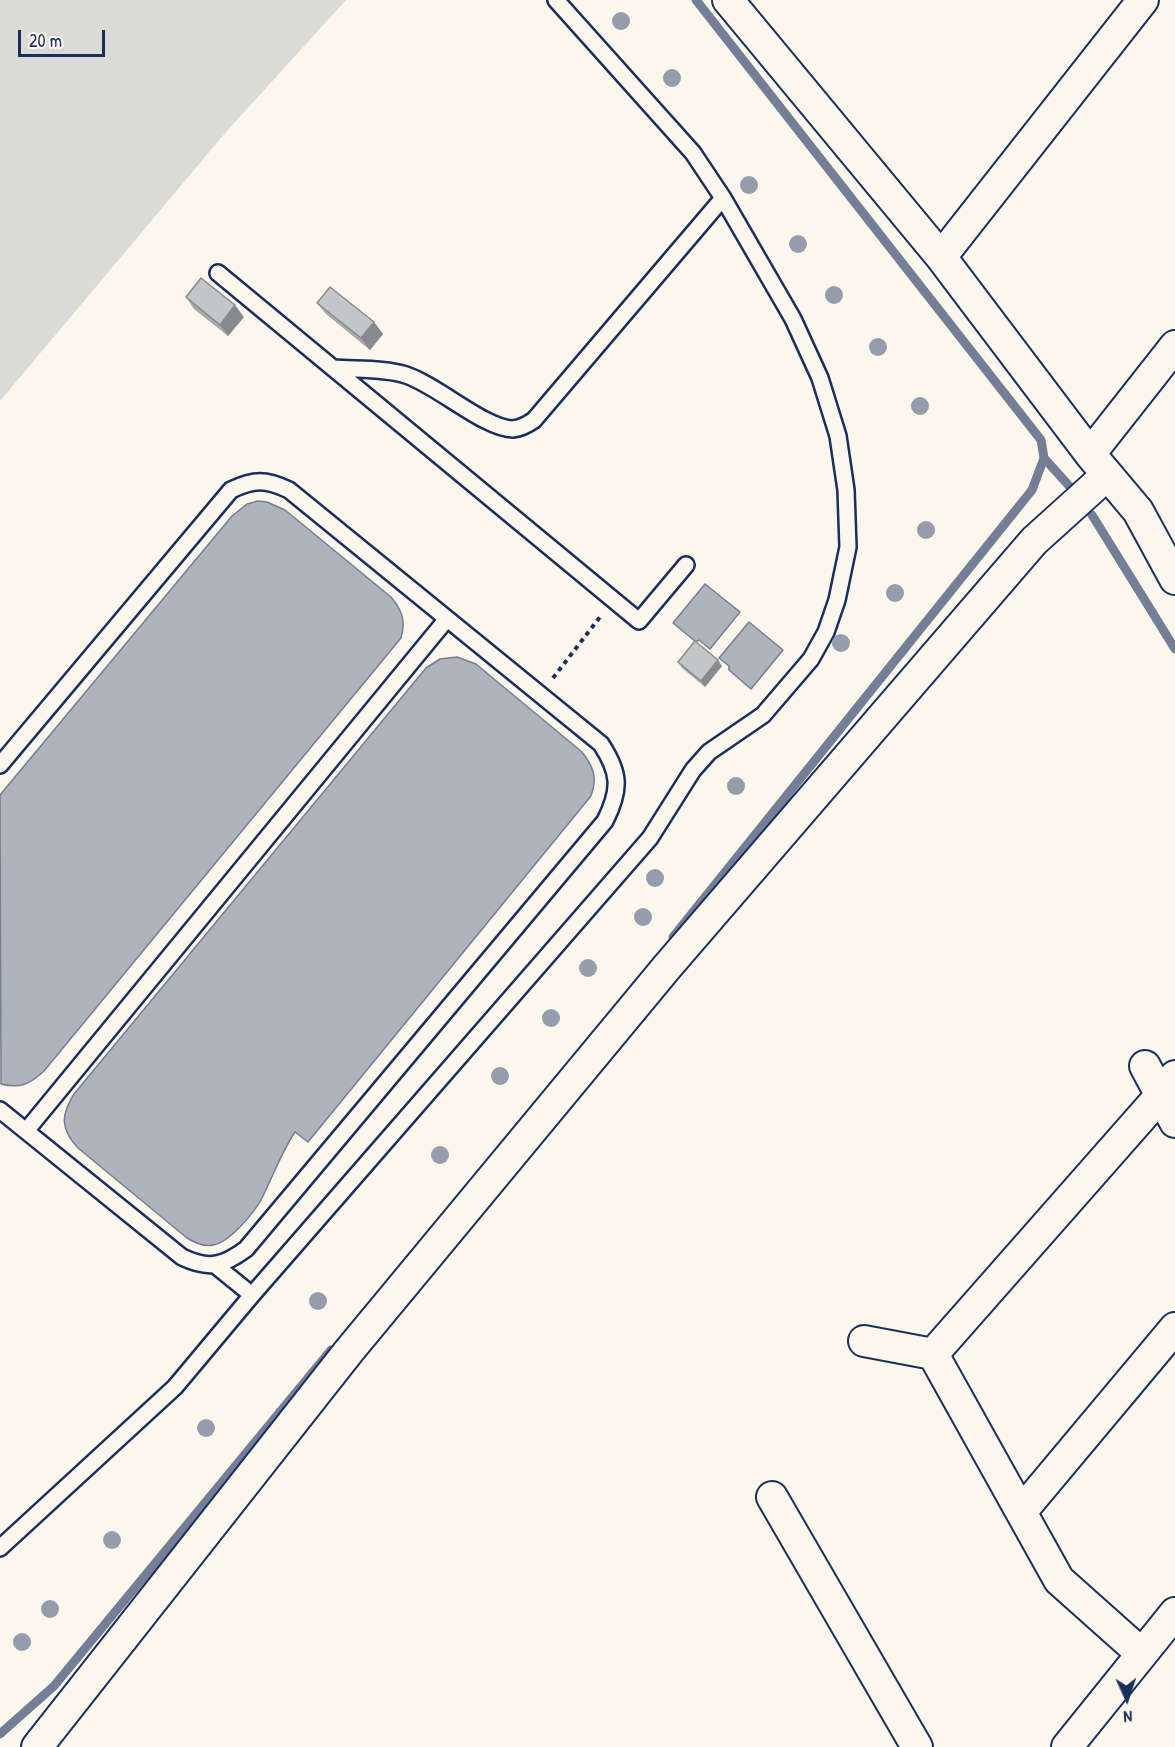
<!DOCTYPE html>
<html>
<head>
<meta charset="utf-8">
<style>
	body { margin:0 }
	#map { position:relative; width:1175px; height:1747px; overflow:hidden; background:#fbf7ec; font-family:"Patrick Hand",sans-serif }
	canvas { display:block }
	.north { position:absolute; left:1097px; top:1669px; width:60px; height:60px; -webkit-text-stroke:4px #fbf7ec; paint-order:stroke; rotate:177deg; font-size:16px; font-weight:700; line-height:24px; text-align:center; color:#1b2f5e }
	.north::after { content:''; display:block; margin:auto; width:21px; height:27px; background:#1b2f5e; clip-path:polygon(50% 0,100% 100%,50% 72%,0 100%) }
	.scale { position:absolute; left:18px; top:30px; width:87px; height:27px; box-sizing:border-box; border:3px solid #1b2f5e; border-top:0; padding-left:8px; font-size:18px; line-height:21px; white-space:nowrap; color:#1b2f5e; -webkit-text-stroke:4px #fbf7ec; paint-order:stroke }
</style>
</head>
<body>
<div id="map">
<canvas width="1175" height="1747"></canvas>
<div class="north">N</div>
<div class="scale">20 m</div>
</div>
<script>
const context = document.querySelector('canvas').getContext('2d');
context.lineJoin = 'round';
function fillPath(path, color) {
  context.fillStyle = color;
  context.fill(path, 'evenodd');
}
function trace(path, color, width, dash) {
  context.strokeStyle = color;
  context.lineWidth = width;
  context.lineCap = dash ? 'butt' : 'round';
  context.setLineDash(dash || []);
  context.stroke(path);
}
const green = new Path2D(`
	M0,0H346L226,132L0,401Z`);
const water = new Path2D(`
	M258,501L267,502L285,510L391,597C402,610 406,621 401,638L44,1071C30,1084 20,1089 1,1084L0,795L232,516L247,504Z
	M705,584L740,612L710,649L699,640L696,642L673,623Z
	M749,622L783,650L751,689L729,670V666L719,658Z
	M457,657L476,664L582,752C593,766 598,778 591,796L308,1142L295,1132C281,1153 273,1176 262,1198C255,1212 229,1243 213,1245C204,1247 195,1243 187,1238L78,1148C60,1129 61,1115 74,1094L426,668L440,659Z`);
const stream = new Path2D(`
	M1044,458L1071,488
	M1092,515L1175,649
	M673,937L1032,490L1044,458L1041,440L696,0
	M0,1734L54,1686L331,1350`);
const path = new Path2D(`
	M553,678L600,617`);
const lane = new Path2D(`
	M218,273L639,621L686,565
	M333,368C356,370 384,368 406,375C437,385 485,429 513,429C521,428 527,425 534,420L723,198
	M0,765L231,490C254,479 266,479 289,490L601,744C620,773 621,789 605,821L246,1249C223,1266 209,1270 182,1257L0,1110
	M26,1131L446,620
	M215,1265L252,1295
	M0,1548L175,1387L252,1295L650,838L693,770L709,752L763,715L811,659L826,632L837,600L848,547L846,490L838,436L820,378L793,319L723,198L693,153L556,0`);
const street = new Path2D(`
	M728,0L941,257L1090,454L1138,511L1175,579
	M941,257L1143,0
	M1090,454L1175,346
	M1145,1066L1175,1122
	M864,1341L933,1354L1059,1580L1142,1654
	M933,1354L1161,1095L1175,1076
	M772,1497L917,1747
	M1021,1512L1175,1328
	M37,1747L349,1351L667,967L1034,541L1107,475
	M1067,1747L1175,1613`);
const trees = [
	[621,21],
	[672,78],
	[749,185],
	[798,244],
	[834,295],
	[878,347],
	[920,406],
	[926,530],
	[895,593],
	[841,643],
	[736,786],
	[655,878],
	[643,917],
	[588,968],
	[551,1018],
	[500,1076],
	[440,1155],
	[318,1301],
	[206,1428],
	[112,1540],
	[50,1609],
	[22,1642]
];
const wall = new Path2D(`
	M186,297L244,317L228,336L194,309Z
	M317,303L374,322L383,334L370,350L326,314Z
	M678,662L722,666L705,687L682,668Z`);
const shadedWall = new Path2D(`
	M235,305L244,317L228,336L220,325Z
	M374,322L383,334L370,350L361,338Z
	M718,660L722,666L705,687L701,681Z`);
const building = new Path2D(`
	M201,278L235,305L220,325L186,297Z
	M330,287L374,322L361,338L317,303Z
	M695,641L718,660L701,681L678,662Z`);
fillPath(green, '#dadad7');
fillPath(water, '#afb3bb');
trace(water, '#747e96', 1.5);
trace(stream, '#747e96', 9);
trace(lane, '#1b2f5e', 20);
trace(street, '#1b2f5e', 34);
trace(path, '#1b2f5e', 4, [4.5, 4.5]);
trace(lane, '#fbf7ec', 15);
trace(street, '#fbf7ec', 30);
context.fillStyle = '#959cab';
for (const [x, y] of trees) {
  context.beginPath();
  context.arc(x, y, 9, 0, 2 * Math.PI);
  context.fill();
}
fillPath(wall, '#a8a9ad');
fillPath(shadedWall, '#888a8d');
fillPath(building, '#c3c5c9');
trace(building, '#888a8d', 1.5);
</script>
</body>
</html>
